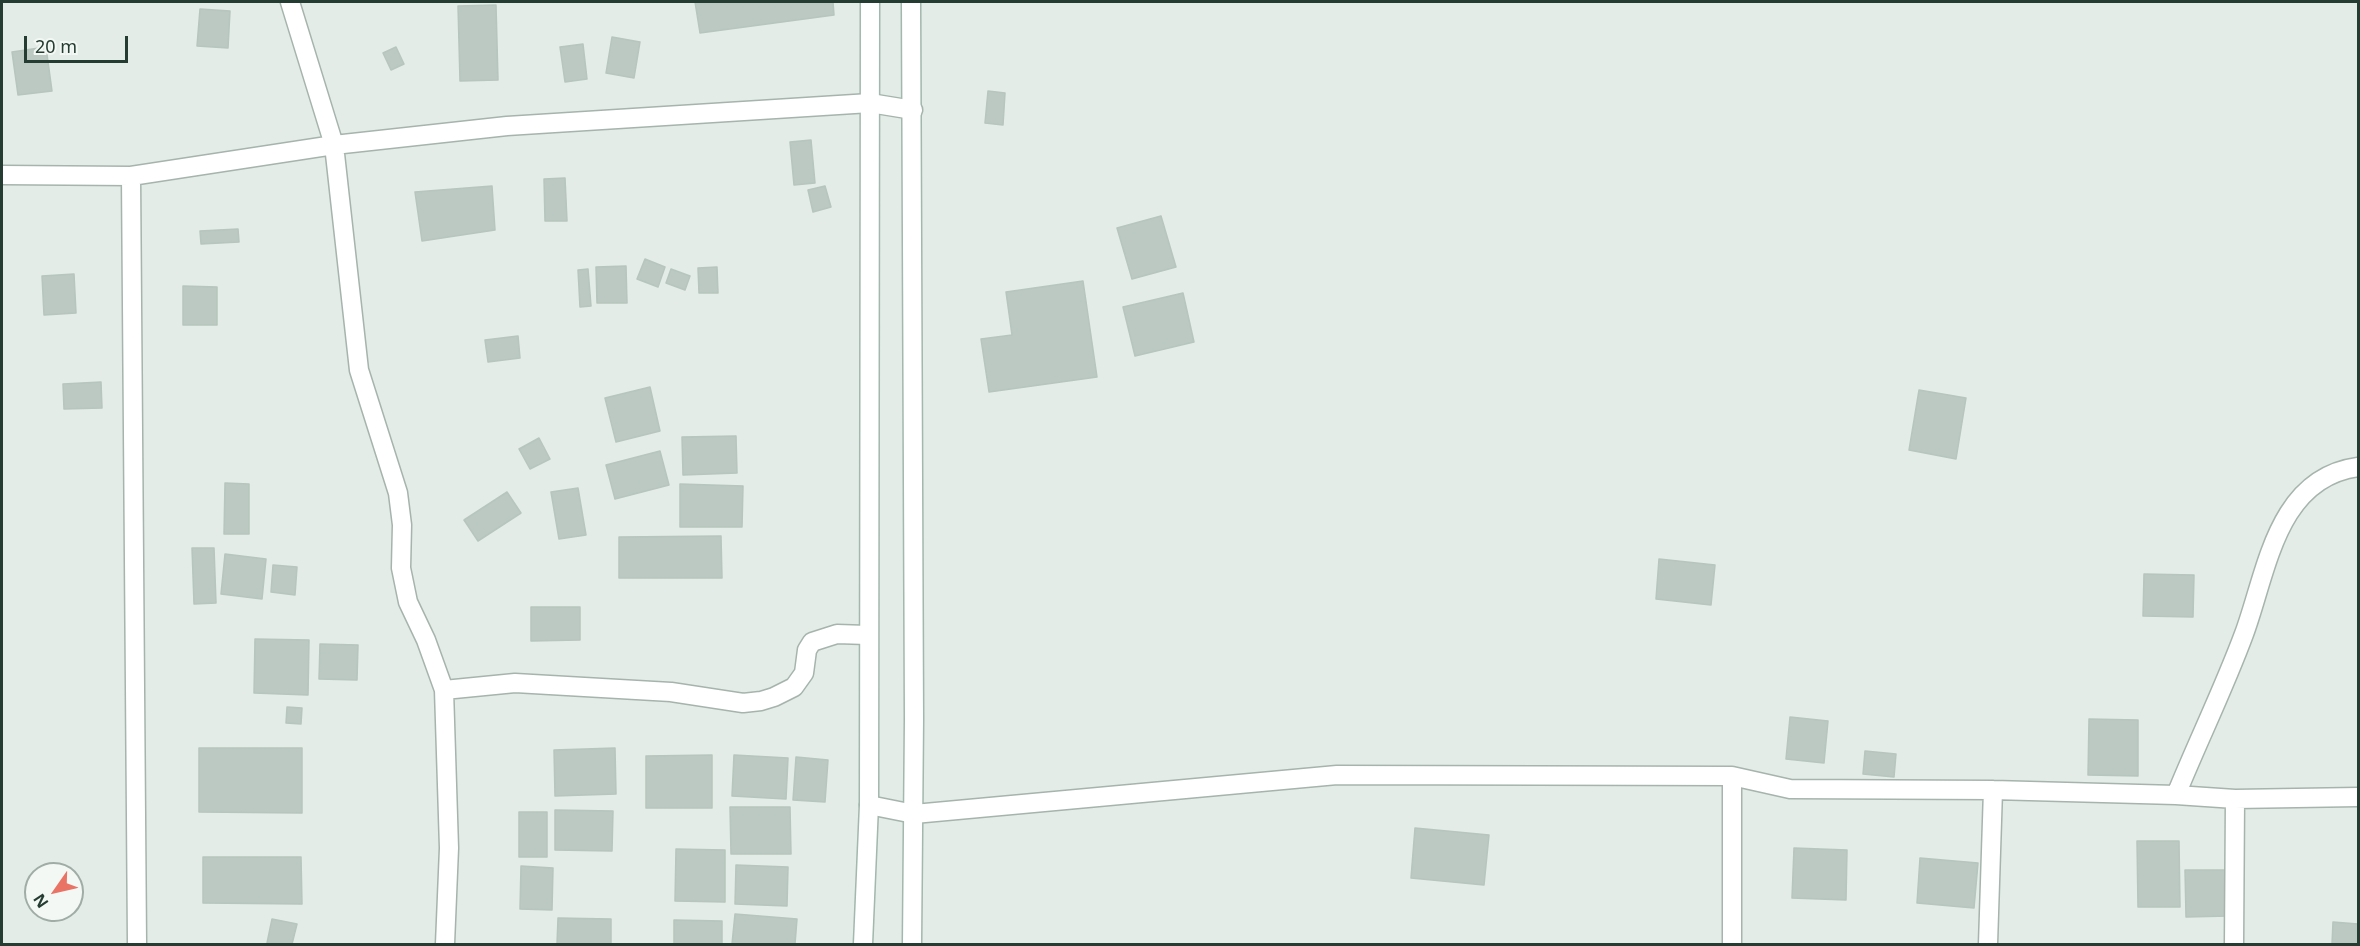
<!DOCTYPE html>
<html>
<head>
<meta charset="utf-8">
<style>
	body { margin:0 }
	#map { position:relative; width:2360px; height:946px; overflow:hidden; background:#e3ece7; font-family:"Noto Sans",sans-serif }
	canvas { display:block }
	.frame { position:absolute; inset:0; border:3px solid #243c32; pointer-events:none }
	.north { position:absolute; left:24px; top:862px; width:60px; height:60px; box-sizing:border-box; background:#f3f8f5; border:2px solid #a0ada7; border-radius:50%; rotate:236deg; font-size:16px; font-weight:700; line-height:24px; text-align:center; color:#243c32 }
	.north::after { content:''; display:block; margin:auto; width:21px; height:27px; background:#e97364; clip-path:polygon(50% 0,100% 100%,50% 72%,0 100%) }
	.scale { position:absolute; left:24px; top:36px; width:104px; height:27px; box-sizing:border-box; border:3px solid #243c32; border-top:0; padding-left:8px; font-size:18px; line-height:21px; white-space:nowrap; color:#243c32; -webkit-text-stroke:4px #f3f8f5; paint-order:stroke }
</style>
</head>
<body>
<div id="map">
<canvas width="2360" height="946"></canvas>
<div class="frame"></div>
<div class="north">N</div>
<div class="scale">20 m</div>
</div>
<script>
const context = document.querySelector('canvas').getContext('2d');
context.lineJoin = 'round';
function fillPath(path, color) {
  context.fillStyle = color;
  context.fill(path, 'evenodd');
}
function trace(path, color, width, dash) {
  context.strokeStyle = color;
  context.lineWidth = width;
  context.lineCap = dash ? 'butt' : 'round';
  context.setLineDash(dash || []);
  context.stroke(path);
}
const building = new Path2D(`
	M695,2H833L834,15L700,33Z
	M496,5L498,80L460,81L458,6Z
	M200,9L230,11L228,48L197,46Z
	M612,37L640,42L634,78L606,73Z
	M583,44L587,79L565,82L560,47Z
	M46,47L52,91L18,95L12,52Z
	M396,47L404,64L391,70L383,53Z
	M988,91L1005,93L1003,125L985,123Z
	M811,140L815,183L794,185L790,142Z
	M565,178L567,221H545L544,179Z
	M492,186L495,230L422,241L415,192Z
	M825,186L831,207L813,212L808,190Z
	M1161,216L1176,267L1132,279L1117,228Z
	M238,229L239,242L201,244L200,231Z
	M645,259L665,267L658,287L637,279Z
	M626,266L627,303H597L596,267Z
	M717,267L718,293H699L698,268Z
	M588,269L591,306L580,307L578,270Z
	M671,269L690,276L685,290L666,283Z
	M74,274L76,313L44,315L42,276Z
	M1083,281L1097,377L989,392L981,339L1012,335L1006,292Z
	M183,286L217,287V325H183Z
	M1183,293L1194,342L1135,356L1123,307Z
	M518,336L520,358L488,362L485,340Z
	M101,382L102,408L64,409L63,384Z
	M650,387L660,431L616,442L605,398Z
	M1919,390L1966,398L1956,459L1909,450Z
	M736,436L737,473L683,475L682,437Z
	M539,438L550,459L530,469L519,449Z
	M660,451L669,485L615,499L606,465Z
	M225,483L249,484V534H224Z
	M680,484L743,486L742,527H680Z
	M578,488L586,535L559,539L551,492Z
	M507,492L521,513L478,541L464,520Z
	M721,536L722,578H619V537Z
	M192,548H214L216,603L194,604Z
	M225,554L266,559L262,599L221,594Z
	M1659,559L1715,565L1711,605L1656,599Z
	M273,565L297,567L295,595L271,592Z
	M2144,574L2194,575L2193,617L2143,616Z
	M531,607H580V640L531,641Z
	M255,639L309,640L308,695L254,693Z
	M320,644L358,645L357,680L319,679Z
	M287,707L302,708L301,724L286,723Z
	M1790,717L1828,721L1824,763L1786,759Z
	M2089,719L2138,720V776L2088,775Z
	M199,748H302V813L199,812Z
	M615,748L616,794L555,796L554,750Z
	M1865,751L1896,754L1894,777L1863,774Z
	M712,755V808H646V756Z
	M734,755L788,758L786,799L732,796Z
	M796,757L828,760L825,802L793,800Z
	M730,807H790L791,854H731Z
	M555,810L613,811L612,851L555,850Z
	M519,812H547V857H519Z
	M1415,828L1489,835L1484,885L1411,878Z
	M2137,841H2179L2180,907H2138Z
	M1794,848L1847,850L1846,900L1792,898Z
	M676,849L725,850V902L675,901Z
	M203,857H301L302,904L203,903Z
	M1920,858L1978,863L1974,908L1917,903Z
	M736,865L788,867L787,906L735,904Z
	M521,866L553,868L552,910L520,909Z
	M2185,870H2229V916L2186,917Z
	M735,914L797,919L795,944H732Z
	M558,918L611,919V944H557Z
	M272,919L297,924L292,944L267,943Z
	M674,920L722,921V944H674Z
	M2333,922L2358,924V944H2332Z`);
const minor = new Path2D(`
	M290,2L334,145L359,370L398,493L402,525L401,568L408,602L426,640L444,690
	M2,175L131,176L334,145L507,126L870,103L913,110
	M131,176L137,944
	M2176,795C2198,741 2224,688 2244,634C2267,572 2276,478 2358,467
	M869,805L914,814L1337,775L1732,776L1790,789L1993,790L2176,795L2235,799L2358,797
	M445,944L449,848L444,690L515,683L671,692L743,703L761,701L774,697L794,687L804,673L807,650L812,642L837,634L867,635
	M1732,944V776
	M1988,944L1993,790
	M2234,944L2235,799`);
const secondary = new Path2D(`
	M911,2L914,719L912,944
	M863,944L869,805L870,2`);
fillPath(building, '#bbc9c2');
trace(building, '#b6c5bd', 1.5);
trace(minor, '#a6b4ad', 21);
trace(secondary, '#a2b7ad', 21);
trace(minor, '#fff', 18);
trace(secondary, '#fff', 18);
</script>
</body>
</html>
